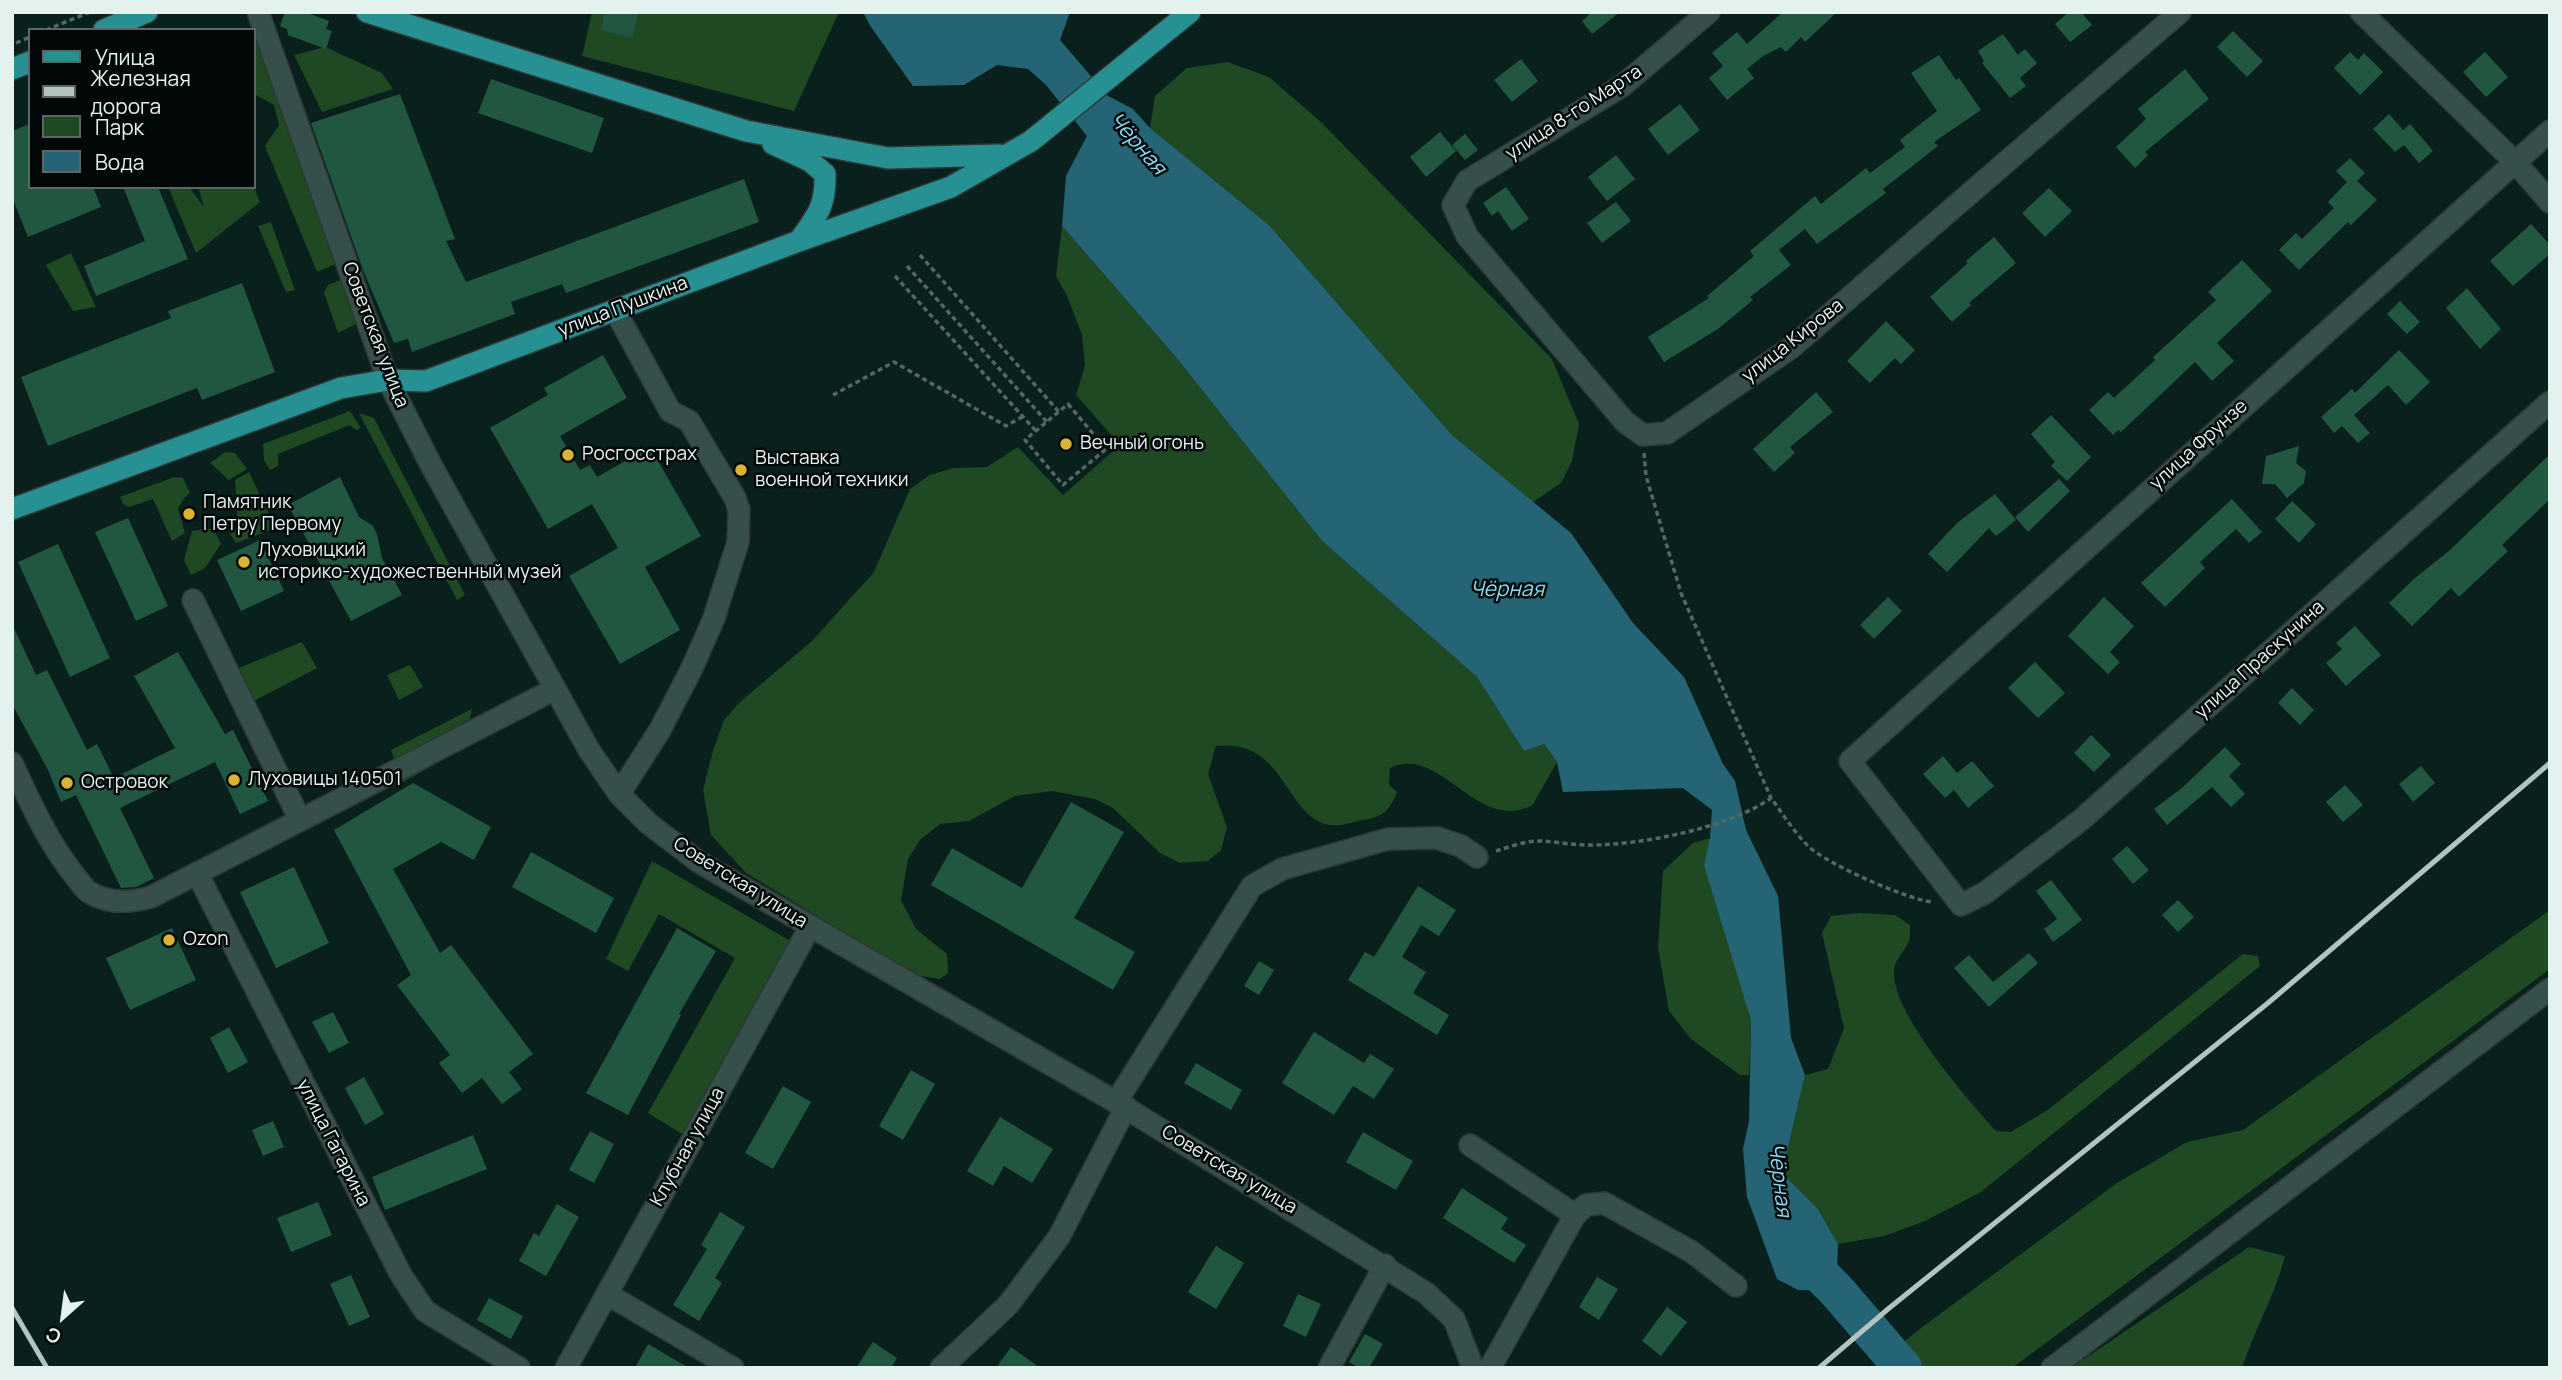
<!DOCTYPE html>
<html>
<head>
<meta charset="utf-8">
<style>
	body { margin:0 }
	#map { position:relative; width:2562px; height:1380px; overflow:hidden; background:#09201d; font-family:Manrope,sans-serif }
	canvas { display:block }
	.frame { position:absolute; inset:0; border:14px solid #e4f2ef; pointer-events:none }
	.legend { position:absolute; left:28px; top:28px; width:228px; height:161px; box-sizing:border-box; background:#020807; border:2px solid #5c6664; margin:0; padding:9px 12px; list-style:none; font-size:21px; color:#e4f2ef }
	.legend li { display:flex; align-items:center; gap:14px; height:35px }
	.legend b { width:35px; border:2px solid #5c6664 }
	.north { position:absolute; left:28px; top:1282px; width:70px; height:70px; -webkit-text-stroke:5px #020807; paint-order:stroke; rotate:208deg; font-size:19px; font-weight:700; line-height:28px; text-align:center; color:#e4f2ef }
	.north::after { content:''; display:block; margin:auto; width:24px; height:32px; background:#e4f2ef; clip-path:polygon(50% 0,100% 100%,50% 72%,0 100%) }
</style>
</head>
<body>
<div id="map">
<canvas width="2562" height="1380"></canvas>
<div class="frame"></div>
<ul class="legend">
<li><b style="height:9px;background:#279093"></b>Улица</li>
<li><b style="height:9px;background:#b3c3c0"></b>Железная дорога</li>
<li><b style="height:19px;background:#1e4922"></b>Парк</li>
<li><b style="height:19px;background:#246475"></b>Вода</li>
</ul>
<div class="north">С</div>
</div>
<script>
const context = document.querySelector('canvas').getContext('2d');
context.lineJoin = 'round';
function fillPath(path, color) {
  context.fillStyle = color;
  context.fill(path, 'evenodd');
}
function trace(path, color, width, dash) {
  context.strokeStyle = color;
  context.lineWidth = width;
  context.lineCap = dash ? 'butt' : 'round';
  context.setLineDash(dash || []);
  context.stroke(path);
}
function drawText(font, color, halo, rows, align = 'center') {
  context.font = font + ' Manrope,sans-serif';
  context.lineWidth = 5;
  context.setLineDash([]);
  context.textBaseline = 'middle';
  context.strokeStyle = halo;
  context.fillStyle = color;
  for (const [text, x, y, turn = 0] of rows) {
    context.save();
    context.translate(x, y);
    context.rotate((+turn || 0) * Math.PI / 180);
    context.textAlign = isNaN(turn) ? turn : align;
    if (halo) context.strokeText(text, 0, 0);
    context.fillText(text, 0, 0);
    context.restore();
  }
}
const green = new Path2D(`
	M592,12H839L794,111L582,56Z
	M262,24L341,262L317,272L265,146L279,125L274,105L254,94V30H248Z
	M325,47L382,73L393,89L322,112L294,55Z
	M1228,62L1269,77L1321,122L1552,359L1579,424L1572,461L1561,483L1533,502L1452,435L1269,225L1150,128L1155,96L1187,68Z
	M168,187H189L204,207L198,187H254L260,202L196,253Z
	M271,222L295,290L286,292L258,226Z
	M1062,226L1175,356L1322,541L1477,677L1524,751L1544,744L1557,762L1532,806C1525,808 1517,811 1510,811C1466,811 1434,747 1390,768L1389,785L1397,792C1389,812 1383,817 1362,820C1353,822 1339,827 1330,825C1284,817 1286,738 1216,746L1208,774L1227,827L1221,850L1208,861L1180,863L1160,853L1113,808L1095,799L1051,791L1015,796L969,821L940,824L920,840L908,859L901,900L916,929L947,954L948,973L940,979L915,975L746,873L711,835L703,790L713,751L724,720L741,701L812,641L874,572L910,489L930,475L953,468L987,467L1018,447L1063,495L1120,445L1076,395L1085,366L1082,335L1067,296L1056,276Z
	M71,253L96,307L73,311L46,265Z
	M346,278L362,321L338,333L324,293L328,285Z
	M350,411L361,428L356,430L350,425L278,454V466L270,470L264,460L263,444Z
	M359,413L374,418L465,595L457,600Z
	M225,452L235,453L247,469L229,480L210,463Z
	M249,472L276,528L236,543L230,534L238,525L235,480Z
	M174,477L183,478L190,493L184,498L178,509L185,533L172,541L153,499L129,507L123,504L120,497Z
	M213,528L221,544L205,568L191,575L184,560L192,531Z
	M302,642L317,668L252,702L234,670Z
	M410,665L423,687L399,700L387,675Z
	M472,709L463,749L403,782L391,750Z
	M1710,838L1751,1020L1749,1075H1740L1691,1039L1669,1011L1658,948L1663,871L1693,843Z
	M652,861L794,943L682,1134L648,1113L735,958L659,914L628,971L606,959Z
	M2550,910V969L2012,1368H1873L1917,1331L2117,1183L2187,1142L2243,1130Z
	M1860,913L1895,915L1910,925C1910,930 1910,937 1909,941C1905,951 1895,959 1894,970C1890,1011 1968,1100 1996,1131L2011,1132L2049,1109L2243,954L2258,956L2260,966L1981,1192L1925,1221L1884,1236L1838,1244L1818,1209L1782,1173L1805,1075L1828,1069L1844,1028L1822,933L1831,916Z
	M2249,1247L2285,1256C2275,1295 2255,1329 2242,1368H2071Z`);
const water = new Path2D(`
	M863,12H1070L1060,40L1108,96L1133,109L1150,128L1269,225L1452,435L1571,533L1633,623L1684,677L1723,764L1735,781L1746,830L1778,896L1791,1038L1805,1075L1782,1173L1818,1209L1838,1244L1836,1290H1798L1777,1279L1747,1197L1743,1149L1749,1121L1751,1020L1704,865L1710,838L1712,810L1683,788L1563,792L1557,762L1544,744L1524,751L1477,677L1322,541L1175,356L1062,226L1066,176L1087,136L1046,85L1028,69L997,65L964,85L913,86L871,27Z`);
const river = new Path2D(`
	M1799,1253L1836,1290L1903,1368`);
const building = new Path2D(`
	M285,12H305L329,21L326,29L332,31L326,49L288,35L287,29L280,26Z
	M605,12H627L638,15L632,38L601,30Z
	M1592,12H1620L1592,34L1582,21Z
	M1783,12H1837L1805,42L1801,37L1786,52L1781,47L1763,56L1747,69L1754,78L1727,100L1709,78L1723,66L1712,53L1737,32L1747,44Z
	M2069,12H2081L2092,25L2070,42L2055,24Z
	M2233,31L2263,61L2247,77L2217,47Z
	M2003,34L2018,55L2025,49L2037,63L2020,78L2026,86L2010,98L1982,63L1984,61L1978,51Z
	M2350,52L2358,60L2364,53L2383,72L2360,95L2334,68Z
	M2485,52L2508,77L2486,97L2463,72Z
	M1939,55L1956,80L1959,78L1981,110L1934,142L1938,146L1883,189L1886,193L1817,244L1805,229L1779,250L1791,265L1750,297L1753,300L1718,329L1664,362L1648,337L1709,298L1707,296L1754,256L1750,251L1815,196L1821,204L1866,168L1870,173L1905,147L1900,140L1937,111L1911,73Z
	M1521,59L1538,81L1512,102L1494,80Z
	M2185,69L2209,99L2145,152L2148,155L2135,168L2116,147L2146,119L2138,109Z
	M491,79L604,118L592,153L478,113Z
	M400,94L455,239L446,241L466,282L744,179L759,222L566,293L562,284L511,302L515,314L412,352L408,339L394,343L363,270L311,123Z
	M1680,104L1700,130L1668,155L1648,129Z
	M2389,114L2403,130L2410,124L2433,151L2419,163L2404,145L2395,152L2373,129Z
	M30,124V187H93L101,207L28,237L12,197V131Z
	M1440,132L1456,151L1426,177L1410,157Z
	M1465,134L1478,150L1465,160L1452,145Z
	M1616,155L1635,179L1607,201L1588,177Z
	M2350,158L2365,173L2357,181L2377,200L2351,225L2348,222L2299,270L2279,250L2296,233L2302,239L2334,208L2328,202L2347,182L2336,171Z
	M123,187H158L188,259L96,296L84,266L145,241Z
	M1506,187L1529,219L1512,231L1498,211L1492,216L1483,203Z
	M2049,188L2072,211L2045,237L2022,213Z
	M1616,202L1631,221L1602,243L1587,223Z
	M2531,224L2550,245V254L2513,286L2490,261Z
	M1994,237L2016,263L1969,303L1971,305L1952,322L1930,297L1968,263L1966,261Z
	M2242,260L2272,291L2217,343L2234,361L2212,381L2195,362L2121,432L2118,430L2113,435L2089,410L2108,392L2114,398L2155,360L2153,357L2216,300L2208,292Z
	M242,283L275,372L202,400L197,388L48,446L21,377L171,318L168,311Z
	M2467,288L2501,329L2480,349L2446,308Z
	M2400,301L2420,322L2407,334L2387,314Z
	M1886,321L1915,350L1901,364L1895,358L1870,383L1847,361Z
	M2399,350L2430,382L2406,405L2388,385L2354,415L2370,433L2358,443L2342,426L2334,433L2321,417L2352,389L2355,393Z
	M603,355L627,398L560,436L580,470L590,465L597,477L650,447L701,536L645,567L680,630L620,664L569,576L618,548L592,504L548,529L490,428L548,395L544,388Z
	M1816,392L1833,412L1790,447L1795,453L1774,472L1753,449Z
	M2051,415L2091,457L2067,481L2051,466L2055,462L2031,434Z
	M2299,446L2296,463L2306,471L2304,483L2287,498L2275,484H2262L2266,456Z
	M2550,454V499L2502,545L2508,551L2477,580L2459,597L2451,588L2412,626L2389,603L2415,578L2450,550Z
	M340,477L359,517L373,526L377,534L382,558L402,595L351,621L288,505Z
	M2059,479L2070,491L2028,532L2015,517Z
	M1995,494L2016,520L1996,536L1989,528L1947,572L1928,554L1957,523Z
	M2232,499L2262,532L2249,543L2236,529L2200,562L2205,568L2165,607L2141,583Z
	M2292,501L2316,524L2299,543L2275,519Z
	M128,518L168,606L136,621L95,532Z
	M260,540L284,591L241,611L217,560Z
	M58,544L110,658L70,677L18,562Z
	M1888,597L1902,611L1874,639L1860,625Z
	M2104,597L2134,626L2110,652L2120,662L2108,674L2068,636Z
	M12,624L36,675L47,670L87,750L97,744L114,778L175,748L134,676L178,652L225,734L233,730L268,801L240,814L215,762L120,808L154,878L136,887L121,888L76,795L61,802L48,770L12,704Z
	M2355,626L2381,655L2346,686L2326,663L2342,649L2336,643Z
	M2035,662L2065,693L2038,718L2008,688Z
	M2292,688L2314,710L2300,725L2278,703Z
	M2091,735L2111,755L2094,772L2074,753Z
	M2225,747L2241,764L2229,776L2245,794L2231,807L2212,787L2167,825L2154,809L2183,787Z
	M1943,756L1957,773L1972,761L1994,786L1968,808L1954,790L1945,798L1923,774Z
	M2421,766L2435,783L2413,802L2399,784Z
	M413,783L491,827L474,860L441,842L393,869L440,953L451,945L533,1054L509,1072L522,1089L502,1104L482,1078L462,1093L439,1063L450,1055L397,985L411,975L334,830Z
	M2345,785L2363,805L2343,822L2326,802Z
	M1071,802L1124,832L1074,918L1135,952L1113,990L931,885L952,848L1022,888Z
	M2127,846L2149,870L2133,884L2112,859Z
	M531,852L614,898L596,933L512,887Z
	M294,867L329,943L276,968L240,892Z
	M2051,880L2082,920L2053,942L2044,929L2057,919L2036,891Z
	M1418,886L1456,910L1439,936L1421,925L1402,957L1426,972L1413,993L1449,1015L1437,1035L1348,980L1365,952L1374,957Z
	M2178,900L2194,917L2178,932L2162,915Z
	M172,928L196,980L130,1010L106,958Z
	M677,928L716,951L679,1014L681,1015L628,1115L586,1093Z
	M2029,953L2038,963L1989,1007L1954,968L1969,955L1993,982Z
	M1259,961L1274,970L1259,995L1244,986Z
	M333,1012L349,1043L329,1053L312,1022Z
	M229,1027L248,1062L228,1073L210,1038Z
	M1314,1032L1364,1063L1370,1054L1394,1069L1374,1099L1353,1086L1334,1115L1282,1083Z
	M1196,1063L1242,1090L1231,1110L1184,1083Z
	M911,1070L935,1084L903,1140L879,1126Z
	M364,1077L384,1114L365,1125L345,1088Z
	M783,1086L811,1102L773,1169L745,1153Z
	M1000,1117L1053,1149L1032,1183L1004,1166L993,1186L967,1171Z
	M273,1121L284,1147L263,1156L252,1130Z
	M590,1131L614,1144L594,1183L569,1170Z
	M1363,1132L1413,1161L1396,1190L1346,1162Z
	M473,1135L487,1169L385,1210L372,1177Z
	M1462,1188L1508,1218L1501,1229L1526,1245L1514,1263L1443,1218Z
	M318,1202L332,1235L291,1252L277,1218Z
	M557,1204L579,1217L546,1276L519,1261L534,1233L539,1236Z
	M720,1212L745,1227L715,1278L722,1283L699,1321L673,1305L707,1249L701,1245Z
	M1216,1246L1244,1263L1216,1309L1188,1292Z
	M351,1275L370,1317L349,1326L330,1284Z
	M1597,1277L1618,1289L1599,1320L1579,1307Z
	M1298,1294L1321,1304L1306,1337L1283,1326Z
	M489,1298L523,1316L511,1339L477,1320Z
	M1667,1307L1687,1322L1661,1356L1642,1341Z
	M1365,1334L1383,1344L1369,1368H1359L1349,1362Z
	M873,1342L897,1358L891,1368H856Z
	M648,1344L689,1368H635Z
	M1011,1347L1040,1368H996Z`);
const path = new Path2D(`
	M46,30L90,12
	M16,43L30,37
	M920,255L1059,412
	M907,266L1047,422
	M895,276L1036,431
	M833,395L894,362L1006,426L1022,417
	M1068,404L1106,449L1063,485L1025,440Z
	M1644,453L1646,476L1681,593L1771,798
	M1496,851C1509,847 1525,841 1538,841C1554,841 1570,845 1586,845C1638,846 1729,828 1771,798C1783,814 1794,832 1808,846C1827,864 1906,899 1932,902`);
const minor = new Path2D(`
	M258,12L388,380L431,465L589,750L619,794L649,824L699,862L1116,1102L1426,1293L1454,1319L1473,1368
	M1709,12L1622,86L1467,181L1453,205L1467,236L1625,422L1643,435L1667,433L1792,347L2180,12
	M2361,12L2514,161L2550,202
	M2550,131L1850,761L1961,905L1985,893L2081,820L2550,402
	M615,310L670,411L689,421L735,498L739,510L738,542L714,618L692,668L660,730L619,794
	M193,600L300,820
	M12,763C29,800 46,838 71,871C77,878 82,887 89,892C108,904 130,903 151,897L555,689
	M197,873L401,1275L425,1311L519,1368
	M1116,1102L1252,886L1282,869L1388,839L1437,838L1461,846L1477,857
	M1470,1145L1575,1215
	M607,1294L733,1368
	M566,1368L810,927
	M941,1368L1008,1305L1059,1237L1126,1107
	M1329,1368L1385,1265
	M1490,1368L1575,1215L1586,1205L1604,1203L1692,1252L1736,1286
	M2052,1368L2550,989`);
const major = new Path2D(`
	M367,12L746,131L888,158L1000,155
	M104,30L147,12
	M12,69L30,62
	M773,144L810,161L825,174C826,206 817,216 799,241
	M12,509L341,388L388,380L426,381L799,241L951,187L1031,141L1190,12`);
const rail = new Path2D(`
	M12,1308L47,1368
	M1819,1368L1888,1309L2268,1003L2550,763`);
const markers = [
	[1066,444,7,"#dbb333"],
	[568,455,7,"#dbb333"],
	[741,470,7,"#dbb333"],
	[189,514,7,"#dbb333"],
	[244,562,7,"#dbb333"],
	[234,780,7,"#dbb333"],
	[67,783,7,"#dbb333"],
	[169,940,7,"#dbb333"]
];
const streetNames = [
	["улица 8-го Марта",1574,113,-33],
	["улица Пушкина",623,307,-21],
	["Советская улица",375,335,69],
	["улица Кирова",1793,341,-38],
	["улица Фрунзе",2199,445,-42],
	["улица Праскунина",2260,660,-42],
	["Советская улица",740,883,32],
	["улица Гагарина",333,1143,63],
	["Клубная улица",688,1147,-61],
	["Советская улица",1229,1170,31]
];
const poiNames = [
	["Вечный огонь",1080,444],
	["Росгосстрах",582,455],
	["Выставка",755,459],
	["военной техники",755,481],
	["Памятник",203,503],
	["Петру Первому",203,525],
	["Луховицкий",258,551],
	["историко-художественный музей",258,573],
	["Луховицы 140501",248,780],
	["Островок",81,783],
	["Ozon",183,940]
];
const waterNames = [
	["Чёрная",1137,144,49],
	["Чёрная",1507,590],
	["Чёрная",1779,1180,83]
];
fillPath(green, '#1e4922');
fillPath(water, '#246475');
trace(river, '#246475', 38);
fillPath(building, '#215741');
trace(minor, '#2e3835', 24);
trace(major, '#2e3835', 24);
trace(path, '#536764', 3.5, [5, 3.5]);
trace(minor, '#374f4a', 21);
trace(major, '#279093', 21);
trace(rail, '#b3c3c0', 5);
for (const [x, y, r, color] of markers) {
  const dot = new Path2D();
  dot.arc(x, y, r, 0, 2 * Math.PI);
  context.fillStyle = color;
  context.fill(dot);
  trace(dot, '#020807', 2.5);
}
drawText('19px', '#e4f2ef', '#020807', streetNames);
drawText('19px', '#e4f2ef', '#020807', poiNames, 'left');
drawText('italic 21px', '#88dbf3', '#020807', waterNames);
</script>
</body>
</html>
